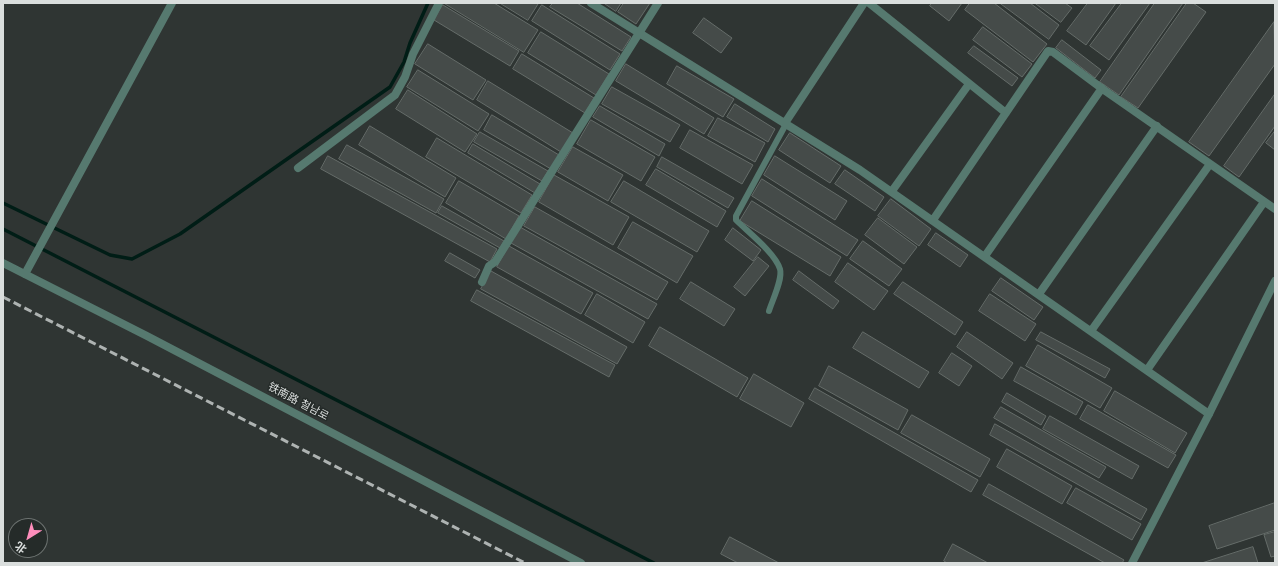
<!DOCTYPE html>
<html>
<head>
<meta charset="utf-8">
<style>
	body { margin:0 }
	#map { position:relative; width:1278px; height:566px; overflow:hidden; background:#2f3533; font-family:"DejaVu Sans","Noto Sans SC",sans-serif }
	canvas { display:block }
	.frame { position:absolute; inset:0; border:4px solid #dadedd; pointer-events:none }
	.north { position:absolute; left:8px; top:518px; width:40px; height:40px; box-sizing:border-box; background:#252b29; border:1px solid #6d7371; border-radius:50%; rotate:217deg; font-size:11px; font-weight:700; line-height:16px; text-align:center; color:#dadedd }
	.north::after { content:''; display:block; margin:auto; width:14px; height:18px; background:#fe8ebc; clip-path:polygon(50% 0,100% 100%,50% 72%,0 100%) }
</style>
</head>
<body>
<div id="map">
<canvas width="1278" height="566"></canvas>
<div class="frame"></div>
<div class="north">北</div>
</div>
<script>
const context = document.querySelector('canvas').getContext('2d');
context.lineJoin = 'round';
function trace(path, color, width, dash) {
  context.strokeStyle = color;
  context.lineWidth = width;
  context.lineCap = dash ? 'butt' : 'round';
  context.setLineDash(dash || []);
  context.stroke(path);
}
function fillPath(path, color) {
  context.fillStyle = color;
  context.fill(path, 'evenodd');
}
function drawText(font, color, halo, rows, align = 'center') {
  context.font = font + ' "DejaVu Sans","Noto Sans SC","Noto Sans KR",sans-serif';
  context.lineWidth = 3;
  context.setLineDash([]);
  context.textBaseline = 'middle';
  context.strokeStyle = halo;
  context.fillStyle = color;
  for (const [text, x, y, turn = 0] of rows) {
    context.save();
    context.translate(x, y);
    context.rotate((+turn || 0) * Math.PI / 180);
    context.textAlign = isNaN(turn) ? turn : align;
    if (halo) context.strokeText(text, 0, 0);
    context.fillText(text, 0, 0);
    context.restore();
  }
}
const stream = new Path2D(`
	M3,203L110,255L132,259L180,234L390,87L404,62L410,43L428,3
	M3,229L654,563`);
const building = new Path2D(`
	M444,3H494L538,30L524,52Z
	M500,3H536L538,4L528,20Z
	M553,3H577L631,37L622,51L550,7Z
	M604,3H621L616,11Z
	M624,3H650L636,24L618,12Z
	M932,3H962L949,21L930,6Z
	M970,3H994L1047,44L1033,62L965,10Z
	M1000,3H1030L1059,25L1049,39Z
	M1035,3H1065L1072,8L1061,22Z
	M1088,3H1116L1086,45L1067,31Z
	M1122,3H1150L1109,60L1090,46Z
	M1155,3H1183L1119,95L1100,82Z
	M1187,3H1193L1206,12L1138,108L1121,97Z
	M443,5L519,51L510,66L434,20Z
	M542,5L620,54L610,70L532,21Z
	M704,18L732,38L721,53L693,33Z
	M1274,22L1275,64L1209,156L1189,142Z
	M983,27L1032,64L1022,77L973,40Z
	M541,32L609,74L596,95L528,53Z
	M1062,40L1101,70L1095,78L1056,48Z
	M428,44L486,80L473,100L415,64Z
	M974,46L1018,78L1012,86L968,53Z
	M522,54L594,98L585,113L513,69Z
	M626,64L714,118L704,134L616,81Z
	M677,66L734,99L723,117L667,84Z
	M418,70L489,114L478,131L407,87Z
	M488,81L573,133L561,152L477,100Z
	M612,87L680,125L670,142L602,104Z
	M408,90L477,134L465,152L396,109Z
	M1275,94V126L1239,177L1224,166Z
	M735,104L775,129L768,142L727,117Z
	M600,106L665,144L659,156L593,117Z
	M492,115L559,155L551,169L484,130Z
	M718,118L765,143L755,162L708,136Z
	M591,120L655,157L641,181L577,144Z
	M370,126L456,178L445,197L359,145Z
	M690,130L753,165L742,184L680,148Z
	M1275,131V150L1266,143Z
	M480,132L548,171L542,181L474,142Z
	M790,133L841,166L830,183L779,150Z
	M437,138L532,195L521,213L426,157Z
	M473,144L540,184L535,193L468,153Z
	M347,145L444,199L436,213L339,159Z
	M573,147L623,175L608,201L558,172Z
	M328,156L497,249L490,262L321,169Z
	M775,156L847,201L835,220L764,175Z
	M662,157L734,198L728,208L657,167Z
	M656,169L726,211L717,227L646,185Z
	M845,170L884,197L875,211L835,184Z
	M554,175L629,217L613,245L539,202Z
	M762,179L858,240L847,256L752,196Z
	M459,181L519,216L506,239L446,203Z
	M624,181L709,231L697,252L611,202Z
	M891,199L931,229L919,246L878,216Z
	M752,201L841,257L830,276L740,221Z
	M442,206L504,241L500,248L438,213Z
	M535,207L668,282L657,300L524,226Z
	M878,218L917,247L904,264L865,235Z
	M633,222L693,256L677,283L618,248Z
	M520,227L657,304L648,319L511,243Z
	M733,228L761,250L753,261L725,240Z
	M936,233L968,255L960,267L928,245Z
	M863,241L902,269L889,286L850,259Z
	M509,246L593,293L581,314L497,267Z
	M450,253L480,270L475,278L445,261Z
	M758,257L769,266L745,296L734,287Z
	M848,263L888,291L874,310L835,282Z
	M491,271L627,347L617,364L481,289Z
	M799,271L839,301L833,309L793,280Z
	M1001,278L1043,307L1034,320L992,291Z
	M691,282L735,309L724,326L680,299Z
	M903,282L963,322L955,335L894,294Z
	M477,290L615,365L609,377L471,301Z
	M597,294L645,322L633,343L585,315Z
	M990,294L1036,324L1025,341L979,311Z
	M660,327L748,378L737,397L649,346Z
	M863,332L929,372L919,388L853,348Z
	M967,332L1013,363L1002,379L957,347Z
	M1041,332L1110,369L1105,378L1036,340Z
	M1038,345L1112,388L1100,408L1026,366Z
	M952,353L972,366L959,386L939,373Z
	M829,366L908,410L898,430L819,386Z
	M1021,367L1083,402L1076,415L1014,381Z
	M754,374L804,403L791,427L740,399Z
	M815,388L978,480L971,492L809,399Z
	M1115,391L1187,433L1175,453L1104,411Z
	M1007,393L1046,416L1041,425L1002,402Z
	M1088,405L1176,455L1168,468L1080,419Z
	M1001,407L1106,467L1099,478L994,418Z
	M912,415L990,459L980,477L901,433Z
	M1050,416L1139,466L1132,479L1043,429Z
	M995,424L1147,509L1141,520L990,435Z
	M1007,449L1072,486L1062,504L997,467Z
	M989,484L1124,560L1122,563H1105L983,495Z
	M1076,488L1141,524L1132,540L1067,503Z
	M1275,503V530L1217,549L1209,526Z
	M1275,532V556L1271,557L1264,535Z
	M730,537L779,563H738L721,554Z
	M953,544L988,563H947L944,561Z
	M1253,547L1258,563H1202Z`);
const service = new Path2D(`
	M769,311C772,301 783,279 780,269C775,253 748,232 736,220V216L786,124`);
const minor = new Path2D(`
	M591,3L860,170L1209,414
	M869,3L1006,113
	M785,123L864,3
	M298,168L395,95L405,77L413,54L439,3
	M892,191L969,84
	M933,220L1048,51L1053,52L1104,90L1275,209
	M985,256L1102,88
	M25,274L172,3
	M482,282L489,266L495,262L658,3
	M1039,294L1157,126
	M1091,331L1210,164
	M1147,370L1264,202`);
const tertiary = new Path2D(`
	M3,263L147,336L581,563
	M1132,563L1209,414L1275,281`);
const rail = new Path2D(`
	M3,297L525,563`);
const streetNames = [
	["铁南路 철남로",298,402,28]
];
trace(stream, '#001d16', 3.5);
fillPath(building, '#454b49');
trace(building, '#656c69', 1);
trace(service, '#56796f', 6);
trace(minor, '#56796f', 8);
trace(tertiary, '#56796f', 8);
trace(rail, '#aeb3b2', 3, [8, 4]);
drawText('11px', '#dadedd', '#252b29', streetNames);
</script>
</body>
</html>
